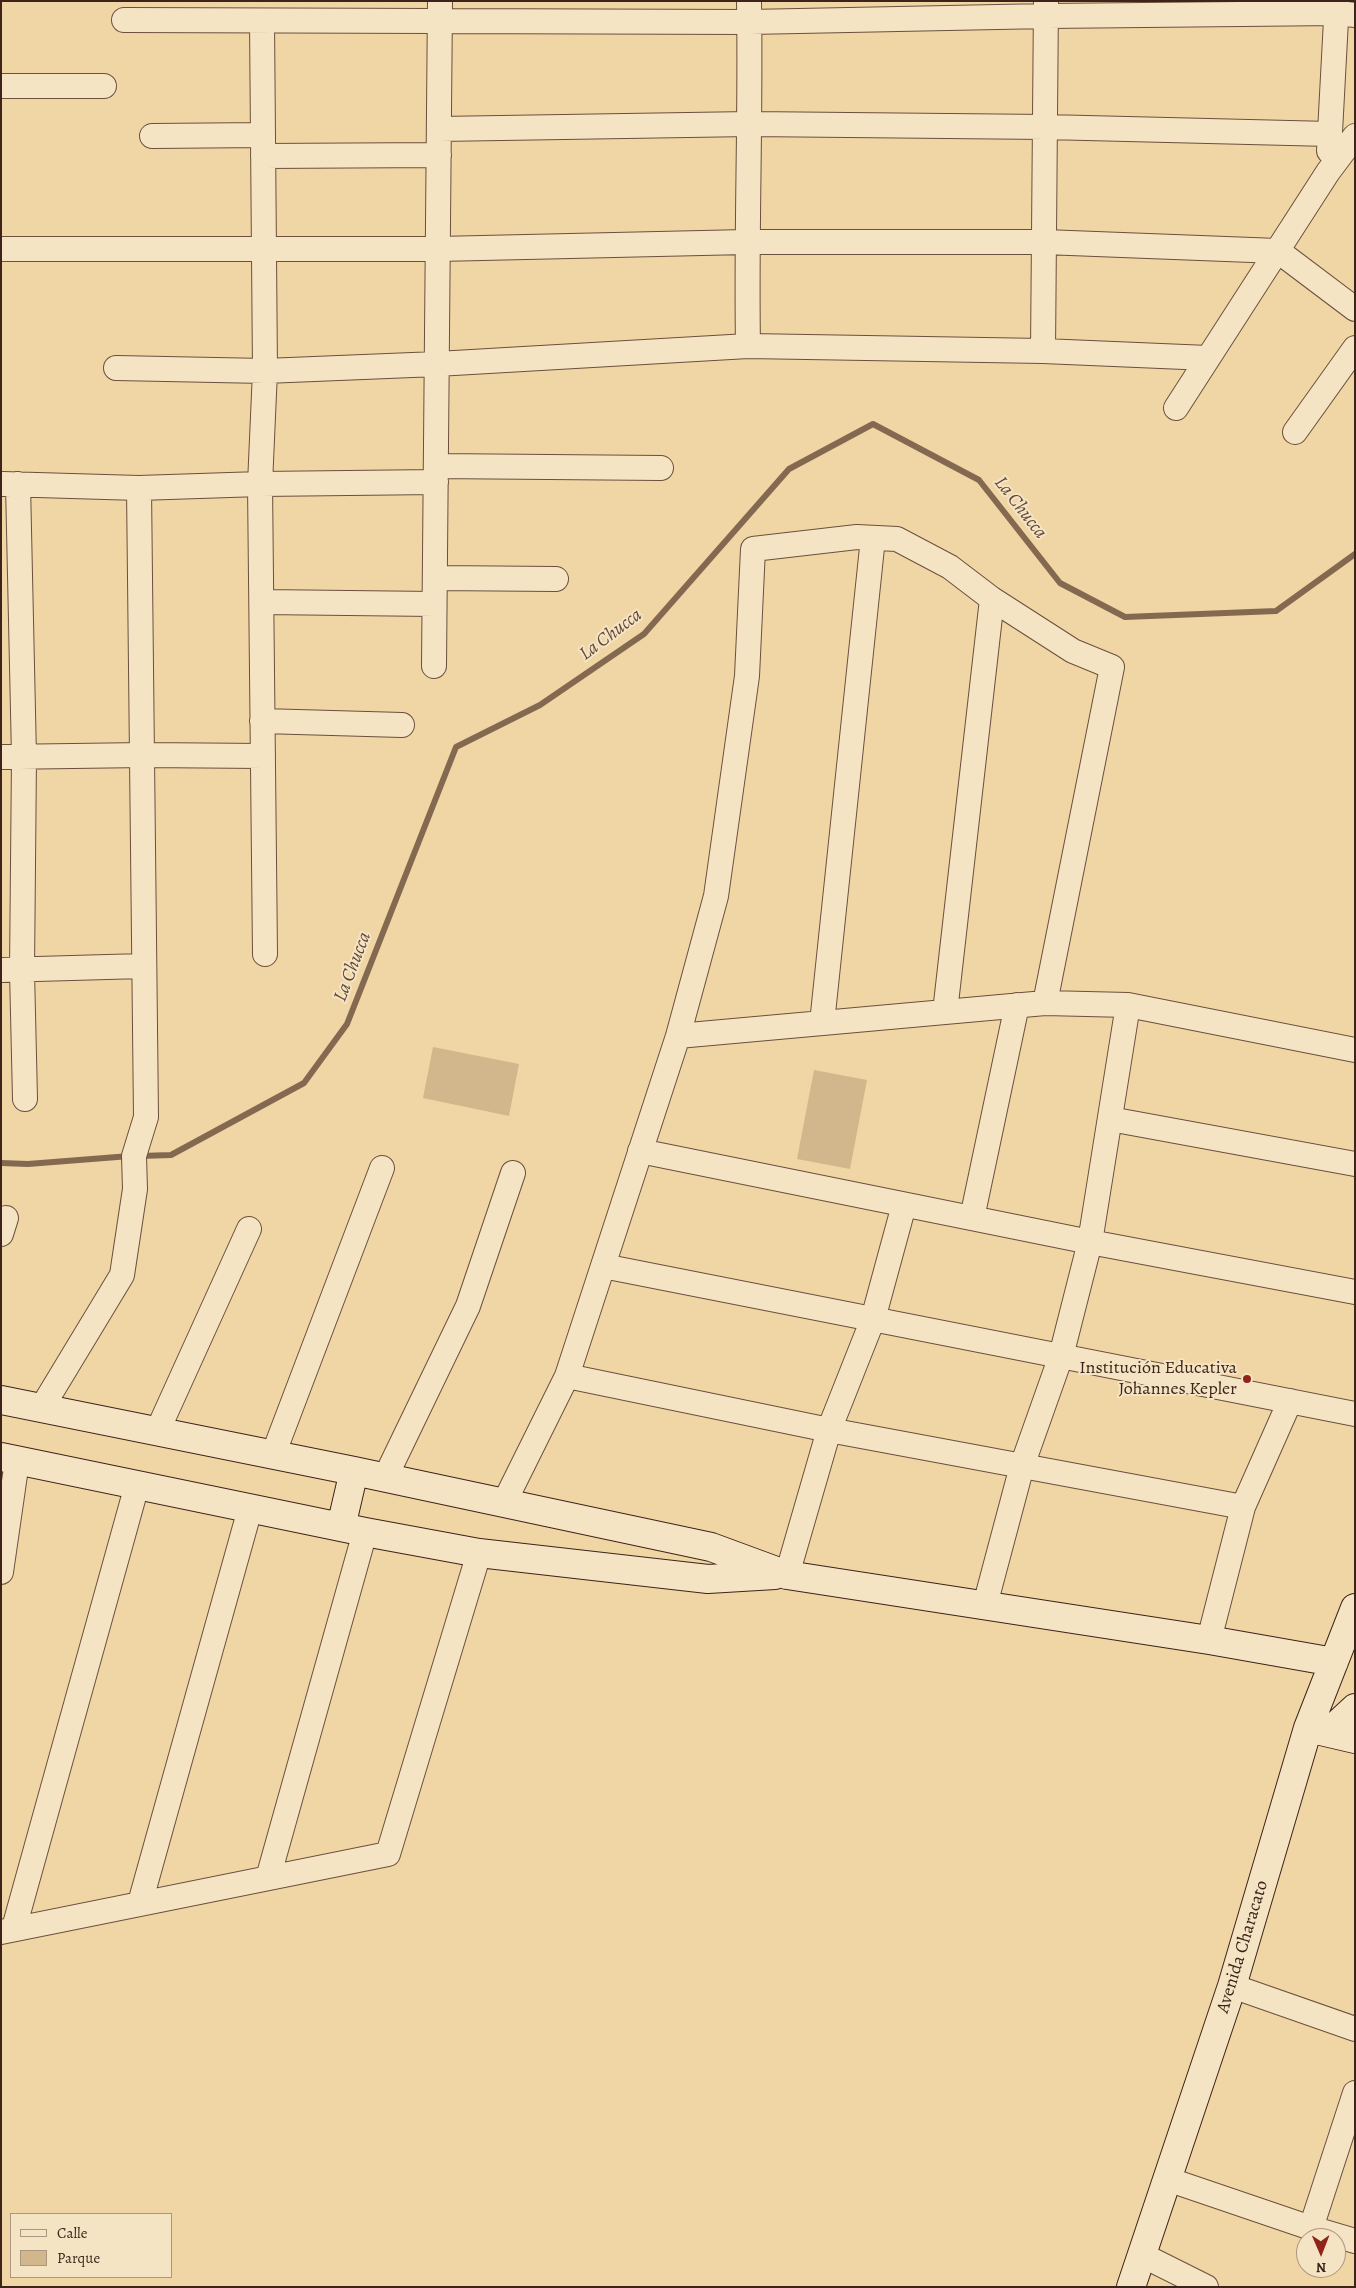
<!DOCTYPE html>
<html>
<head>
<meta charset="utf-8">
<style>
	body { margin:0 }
	#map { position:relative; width:1356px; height:2288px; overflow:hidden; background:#f0d5a5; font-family:Alegreya,serif }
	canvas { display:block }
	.frame { position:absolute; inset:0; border:2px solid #3d231a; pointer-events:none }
	.legend { position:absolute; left:10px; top:2213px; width:162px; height:65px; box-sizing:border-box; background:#f5e4c4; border:1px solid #ab9780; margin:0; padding:6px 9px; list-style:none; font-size:15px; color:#3d231a }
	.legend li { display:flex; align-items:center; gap:10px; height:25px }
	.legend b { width:25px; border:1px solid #ab9780 }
	.north { position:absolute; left:1296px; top:2228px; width:50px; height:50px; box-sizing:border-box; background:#f5e4c4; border:1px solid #ab9780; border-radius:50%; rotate:179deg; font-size:14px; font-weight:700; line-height:20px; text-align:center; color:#3d231a }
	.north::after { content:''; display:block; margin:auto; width:18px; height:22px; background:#8f2418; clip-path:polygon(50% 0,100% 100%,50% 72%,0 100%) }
</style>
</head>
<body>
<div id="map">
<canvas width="1356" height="2288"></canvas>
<div class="frame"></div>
<ul class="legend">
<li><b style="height:6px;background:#f5e4c4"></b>Calle</li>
<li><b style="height:14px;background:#d2b78d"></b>Parque</li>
</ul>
<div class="north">N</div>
</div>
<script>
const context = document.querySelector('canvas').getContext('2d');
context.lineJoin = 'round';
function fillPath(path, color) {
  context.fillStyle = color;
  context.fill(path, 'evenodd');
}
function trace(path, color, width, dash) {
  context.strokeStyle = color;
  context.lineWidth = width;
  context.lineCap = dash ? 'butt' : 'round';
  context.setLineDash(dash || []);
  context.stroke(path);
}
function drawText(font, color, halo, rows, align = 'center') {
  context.font = font + ' Alegreya,serif';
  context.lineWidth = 4;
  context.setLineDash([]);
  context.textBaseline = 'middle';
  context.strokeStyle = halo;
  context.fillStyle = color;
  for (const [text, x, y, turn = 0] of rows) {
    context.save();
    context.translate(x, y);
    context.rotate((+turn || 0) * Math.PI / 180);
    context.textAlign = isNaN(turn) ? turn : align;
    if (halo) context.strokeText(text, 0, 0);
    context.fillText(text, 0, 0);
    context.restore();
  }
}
const green = new Path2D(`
	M433,1047L519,1064L509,1116L423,1098Z
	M814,1070L867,1080L850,1169L797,1159Z`);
const stream = new Path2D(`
	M140,1156L171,1155L304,1083L347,1024L456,747L540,705L644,634L789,469L873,424L979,480L1060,583L1125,617L1276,611L1355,554
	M1,1163L28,1164L130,1156`);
const street = new Path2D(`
	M124,20L749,22L1047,16L1338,13L1355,15
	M262,21L265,371L260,484L265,954
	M1,86H104
	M439,129L750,124L1046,127L1330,134
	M152,136L263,135
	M1329,151L1337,1
	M263,156L439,155
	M1,249H438L746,242H1044L1278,251L1355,309
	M748,346C746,231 751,116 749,1
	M1043,351L1046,1
	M116,368L265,371L437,364L748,346L1043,351L1208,358
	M1176,408L1328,172L1355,136
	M1295,432L1355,348
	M436,466L661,468
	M3,484L139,488L260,484L436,482
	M18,484L24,757L22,971L25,1099
	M435,578L556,579
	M262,602L434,604
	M434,666L440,1
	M262,721L402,725
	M1,757L144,755L263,756
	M1,970L143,966
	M945,1012L992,599
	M822,1023L873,538
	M678,1036L1045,1003L1128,1005L1355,1050
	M1110,1119L1355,1164
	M640,1151L1090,1242L1355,1292
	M972,1218L1017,1005
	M1,1234L6,1218
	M603,1266L1355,1414
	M567,1376L829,1430L1243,1507
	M41,1409L122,1275L135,1189L134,1156L146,1117L139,488
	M157,1432L249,1229
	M273,1455L382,1168
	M385,1478L468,1306L513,1173
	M504,1503L567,1376L678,1036L716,896L747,676L753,549L857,537L897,539L950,567L992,599L1073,651L1112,667L1045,1003
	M1,1572L17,1461
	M787,1575L829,1430L873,1319L904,1205
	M985,1605L1022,1466L1061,1356L1090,1242L1128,1005
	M1209,1640L1243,1507L1290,1401
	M268,1878L365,1532
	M140,1903L250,1509
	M14,1928L137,1485
	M1,1932L388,1854L479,1553
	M1232,1986L1355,2029
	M1167,2179L1311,2228L1355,2241
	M1311,2228L1355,2093
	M1142,2255L1206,2287`);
const secondary = new Path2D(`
	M1,1400L354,1471L711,1547L787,1575L1209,1640L1334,1662
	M1,1457L365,1532L479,1553L708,1579L775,1575
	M341,1527L354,1471
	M1308,1728L1355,1739
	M1329,1732L1355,1708
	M1131,2287L1232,1986L1308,1728L1355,1608`);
const markers = [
	[1247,1379,5,"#8f2418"]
];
const poiNames = [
	["Institución Educativa",1237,1369],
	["Johannes Kepler",1237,1390]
];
const streetNames = [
	["Avenida Characato",1243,1947,-73]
];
const waterNames = [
	["La Chucca",1020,508,52],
	["La Chucca",611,635,-37],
	["La Chucca",353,967,-69]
];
fillPath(green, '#d2b78d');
trace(stream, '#846951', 6);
trace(street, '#6a503d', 26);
trace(secondary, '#3d231a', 30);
trace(street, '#f5e4c4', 24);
trace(secondary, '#f5e4c4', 28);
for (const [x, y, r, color] of markers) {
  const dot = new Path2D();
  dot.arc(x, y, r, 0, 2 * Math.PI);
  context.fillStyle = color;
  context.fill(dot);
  trace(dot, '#f5e4c4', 2);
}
drawText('18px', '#3d231a', '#f5e4c4', poiNames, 'right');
drawText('18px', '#3d231a', '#f5e4c4', streetNames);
drawText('italic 19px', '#604636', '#f5e4c4', waterNames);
</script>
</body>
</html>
